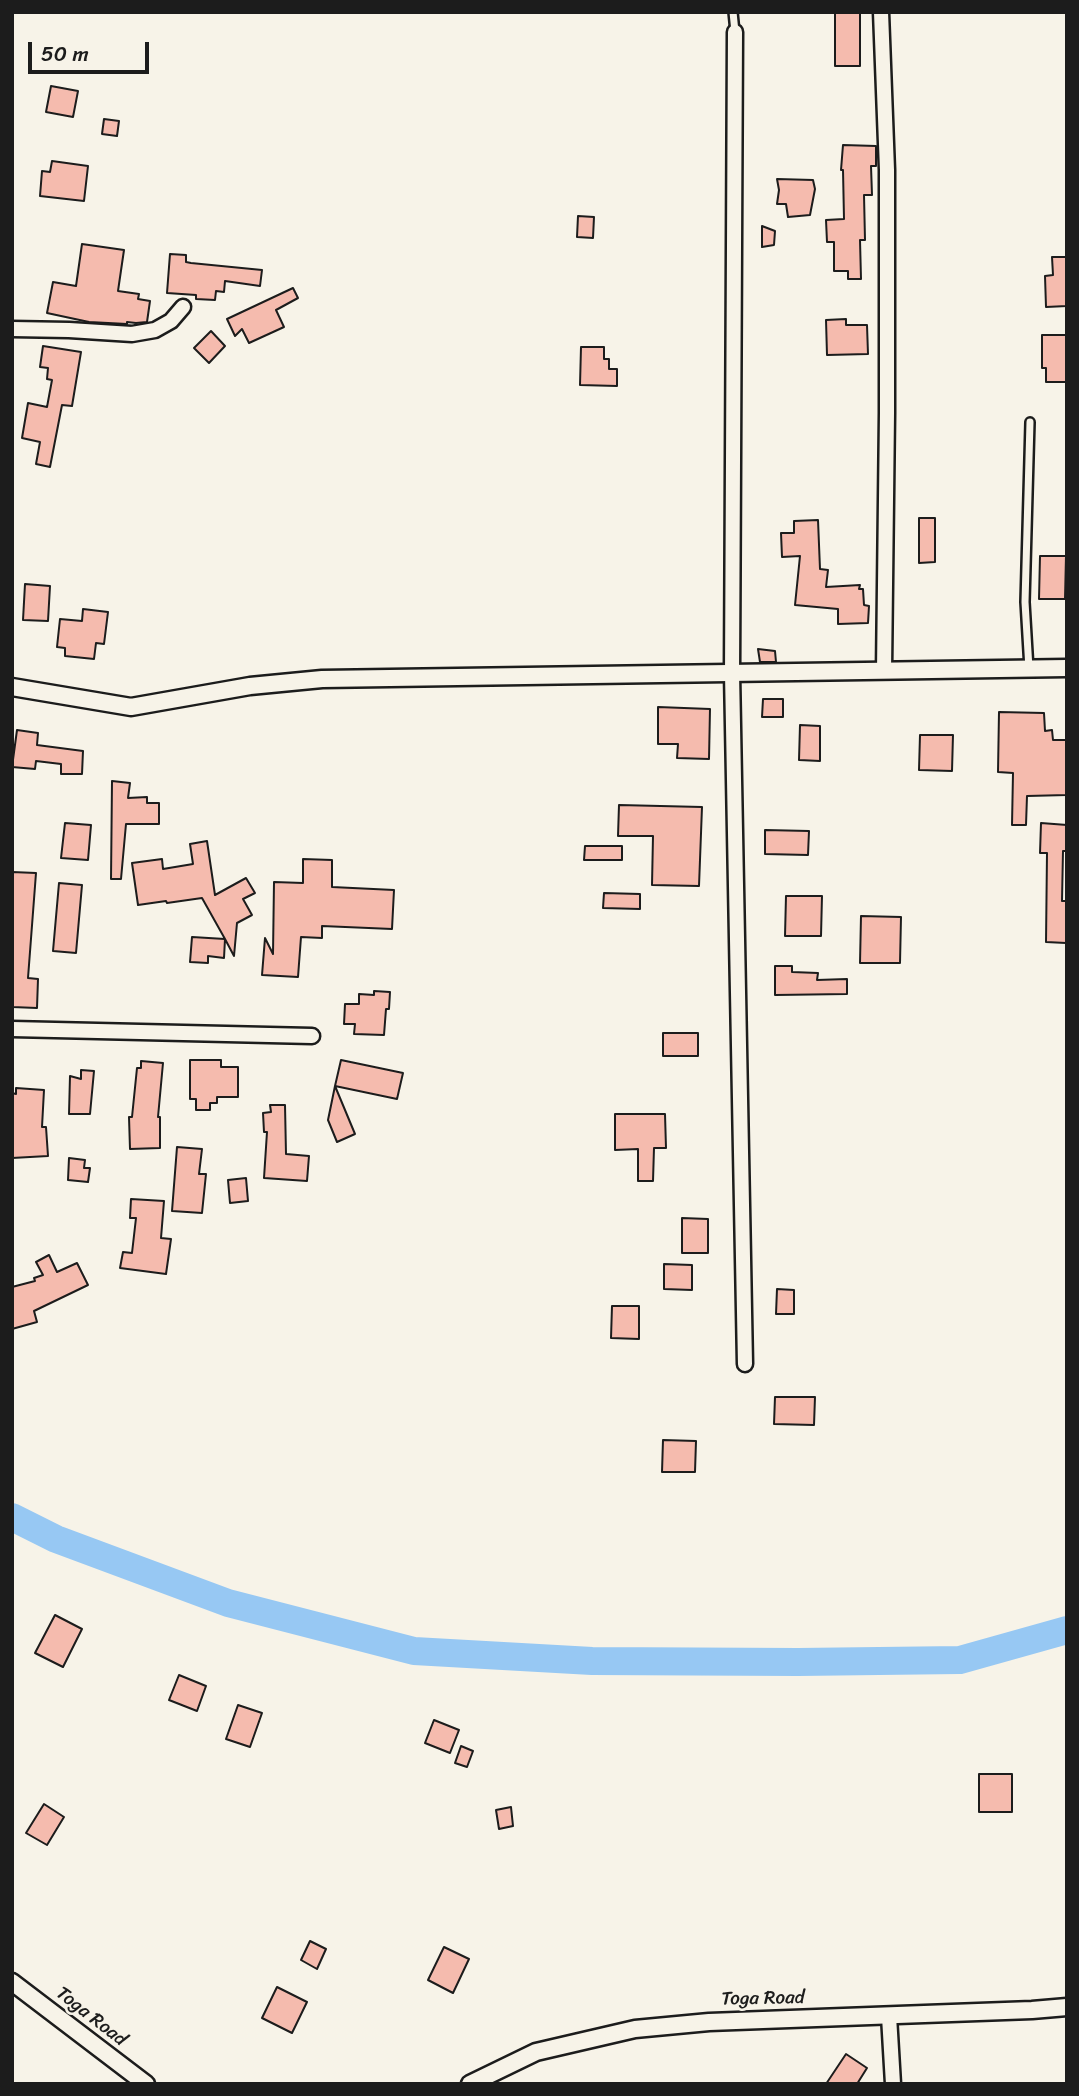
<!DOCTYPE html>
<html>
<head>
<meta charset="utf-8">
<style>
	body { margin:0 }
	#map { position:relative; width:1079px; height:2096px; overflow:hidden; background:#f7f3e8; font-family:Sriracha,sans-serif }
	canvas { display:block }
	.frame { position:absolute; inset:0; border:14px solid #1c1c1c; pointer-events:none }
	.scale { position:absolute; left:28px; top:42px; width:121px; height:32px; box-sizing:border-box; border:4px solid #1c1c1c; border-top:0; padding-left:9px; font-size:21px; line-height:24px; white-space:nowrap; color:#1c1c1c; -webkit-text-stroke:5px #f7f3e8; paint-order:stroke }
</style>
</head>
<body>
<div id="map">
<canvas width="1079" height="2096"></canvas>
<div class="frame"></div>
<div class="scale">50 m</div>
</div>
<script>
const context = document.querySelector('canvas').getContext('2d');
context.lineJoin = 'round';
function trace(path, color, width, dash) {
  context.strokeStyle = color;
  context.lineWidth = width;
  context.lineCap = dash ? 'butt' : 'round';
  context.setLineDash(dash || []);
  context.stroke(path);
}
function fillPath(path, color) {
  context.fillStyle = color;
  context.fill(path, 'evenodd');
}
function drawText(font, color, halo, rows, align = 'center') {
  context.font = font + ' Sriracha,sans-serif';
  context.lineWidth = 5;
  context.setLineDash([]);
  context.textBaseline = 'middle';
  context.strokeStyle = halo;
  context.fillStyle = color;
  for (const [text, x, y, turn = 0] of rows) {
    context.save();
    context.translate(x, y);
    context.rotate((+turn || 0) * Math.PI / 180);
    context.textAlign = isNaN(turn) ? turn : align;
    if (halo) context.strokeText(text, 0, 0);
    context.fillText(text, 0, 0);
    context.restore();
  }
}
const river = new Path2D(`
	M12,1517L56,1539L228,1603L414,1651L592,1661L798,1662L960,1660L1067,1630`);
const building = new Path2D(`
	M835,12H860V66H835Z
	M51,86L78,91L73,117L46,112Z
	M104,119L119,121L117,136L102,134Z
	M843,145L876,146V166H871L872,195H864L865,240H860L861,279H848V271H834V242H827L826,220L844,219L843,170H841Z
	M52,161L88,166L84,201L40,196L42,171L50,172Z
	M777,179L813,180L815,189L810,215L788,217L786,204H777L779,190Z
	M578,216L594,217L593,238L577,237Z
	M762,226L775,231L774,245L762,247Z
	M82,244L124,250L118,291L139,294L138,299L150,301L147,322L136,323L127,322V324L89,322L47,313L53,282L76,286Z
	M170,254L186,255V262L191,263L262,270L260,286L225,281L224,292L216,291L215,300L196,299V295L167,293Z
	M1052,257H1067V306L1046,307L1045,276L1053,275Z
	M293,288L298,298L276,310L284,327L249,343L242,329L235,336L227,319Z
	M846,319V325H867L868,354L827,355L826,320Z
	M211,331L225,346L209,363L194,348Z
	M1042,335H1067V382H1046V368H1042Z
	M43,346L81,352L72,406L62,405L50,467L36,464L40,442L22,438L28,403L47,407L52,380L47,379L48,368L40,367Z
	M581,347H604V359H609V369H617V386L580,385Z
	M919,518H935V562L919,563Z
	M818,520L820,569L828,570L826,587L860,585L859,589H863L864,605L869,606L868,623L838,624V609L795,605L800,556L782,557L781,533H794V521Z
	M1040,556H1066L1065,599H1039Z
	M25,584L50,586L48,621L23,620Z
	M83,609L108,612L104,644L96,643L94,659L65,656V648L57,647L60,619L82,621Z
	M758,649L775,651L776,662H760Z
	M763,699H783V717H762Z
	M658,707L710,709L709,759L677,758L678,744H658Z
	M999,712L1044,713L1045,731L1052,730L1053,740H1067V795L1027,796L1026,825H1012L1013,773L998,772Z
	M800,725L820,726V761L799,760Z
	M17,730L38,733L37,745L83,751L82,774H61V764L36,761L35,769L12,767Z
	M920,735H953L952,771L919,770Z
	M112,781L130,783L128,798L147,797V803H159V824H126L121,879H111Z
	M619,805L702,807L699,886L652,885L653,836H618Z
	M65,823L91,825L88,860L61,858Z
	M1041,823L1067,825V851H1063L1062,901H1067L1066,943L1046,942L1047,853H1040Z
	M765,830L809,831L808,855L765,854Z
	M207,841L215,895L246,878L255,893L243,899L252,915L237,923L234,956L225,939L224,958L208,956V963L190,962L192,937L225,939L202,898L167,903L166,901L138,905L132,863L162,859L163,869L193,864L190,844Z
	M585,846H622V860H584Z
	M303,859L332,860V887L394,890L392,929L322,926V938L301,937L298,977L262,975L265,938L273,954L274,882L303,883Z
	M12,872L36,873L28,978L38,979L37,1008L12,1007Z
	M59,883L82,885L76,953L53,951Z
	M604,893L640,894V909L603,908Z
	M786,896H822L821,936H785Z
	M861,916L901,917L900,963H860Z
	M775,966H792V972L818,973L817,980L847,979V994L775,995Z
	M374,991L390,992L389,1009H386L384,1035L354,1034L355,1024H344L345,1004H359V994L374,995Z
	M663,1033H698V1056H663Z
	M190,1060H221V1067H238V1097H217V1103H210V1110H196V1099H190Z
	M341,1060L403,1073L397,1099L335,1086Z
	M141,1061L163,1063L158,1117H160V1148L130,1149L129,1117H132L137,1068H141Z
	M81,1070L94,1071L90,1114H69L70,1076L81,1079Z
	M335,1086L355,1134L337,1142L328,1120Z
	M16,1088L44,1090L42,1127H46L48,1156L12,1158V1093L16,1094Z
	M270,1105H285L286,1154L309,1156L307,1181L264,1178L267,1132H264L263,1113L271,1112Z
	M615,1114H665L666,1148H654L653,1181H638V1149L615,1150Z
	M177,1147L202,1149L199,1174H206L202,1213L172,1211Z
	M69,1158L85,1160L84,1168H90L88,1182L68,1180Z
	M246,1178L248,1201L230,1203L228,1180Z
	M131,1199L164,1201L161,1238L171,1239L166,1274L120,1268L123,1252L132,1253L136,1218H130Z
	M682,1218L708,1219V1253H682Z
	M49,1255L57,1272L77,1263L88,1285L34,1311L37,1322L12,1329V1287L35,1281L34,1278L43,1275L36,1262Z
	M664,1264L692,1265V1290L664,1289Z
	M777,1289L794,1290V1314H776Z
	M612,1306H639V1339L611,1338Z
	M775,1397H815L814,1425L774,1424Z
	M663,1440L696,1441L695,1472H662Z
	M55,1615L82,1629L63,1667L35,1653Z
	M179,1675L206,1686L197,1711L169,1700Z
	M238,1705L262,1713L250,1747L226,1739Z
	M434,1720L459,1730L450,1753L425,1743Z
	M461,1746L473,1751L467,1767L455,1763Z
	M979,1774H1012V1812H979Z
	M44,1804L64,1817L47,1845L26,1833Z
	M511,1807L513,1826L499,1829L496,1810Z
	M310,1941L326,1949L317,1969L301,1960Z
	M444,1947L469,1959L453,1993L428,1980Z
	M277,1987L307,2002L292,2033L262,2018Z
	M846,2054L867,2068L857,2084H826Z`);
const service = new Path2D(`
	M733,12L735,32
	M1029,669L1025,602L1030,422`);
const minor = new Path2D(`
	M881,12L887,170V413L884,671
	M735,32L732,673L745,1364
	M12,329L69,330L132,334L155,330L171,321L183,307
	M12,1029L312,1036
	M889,2016L893,2084`);
const tertiary = new Path2D(`
	M12,687L131,707L250,686L322,679L1067,668
	M12,1982L146,2084
	M470,2084L536,2052L635,2029L709,2022L1032,2010L1067,2007`);
const streetNames = [
	["Toga Road",763,1999,-1],
	["Toga Road",91,2017,38]
];
trace(river, '#97c8f3', 28);
fillPath(building, '#f5bbae');
trace(building, '#1c1c1c', 2);
trace(service, '#1c1c1c', 12);
trace(minor, '#1c1c1c', 19);
trace(tertiary, '#1c1c1c', 21);
trace(service, '#f7f3e8', 7);
trace(minor, '#f7f3e8', 14);
trace(tertiary, '#f7f3e8', 16);
drawText('19px', '#1c1c1c', '#f7f3e8', streetNames);
</script>
</body>
</html>
